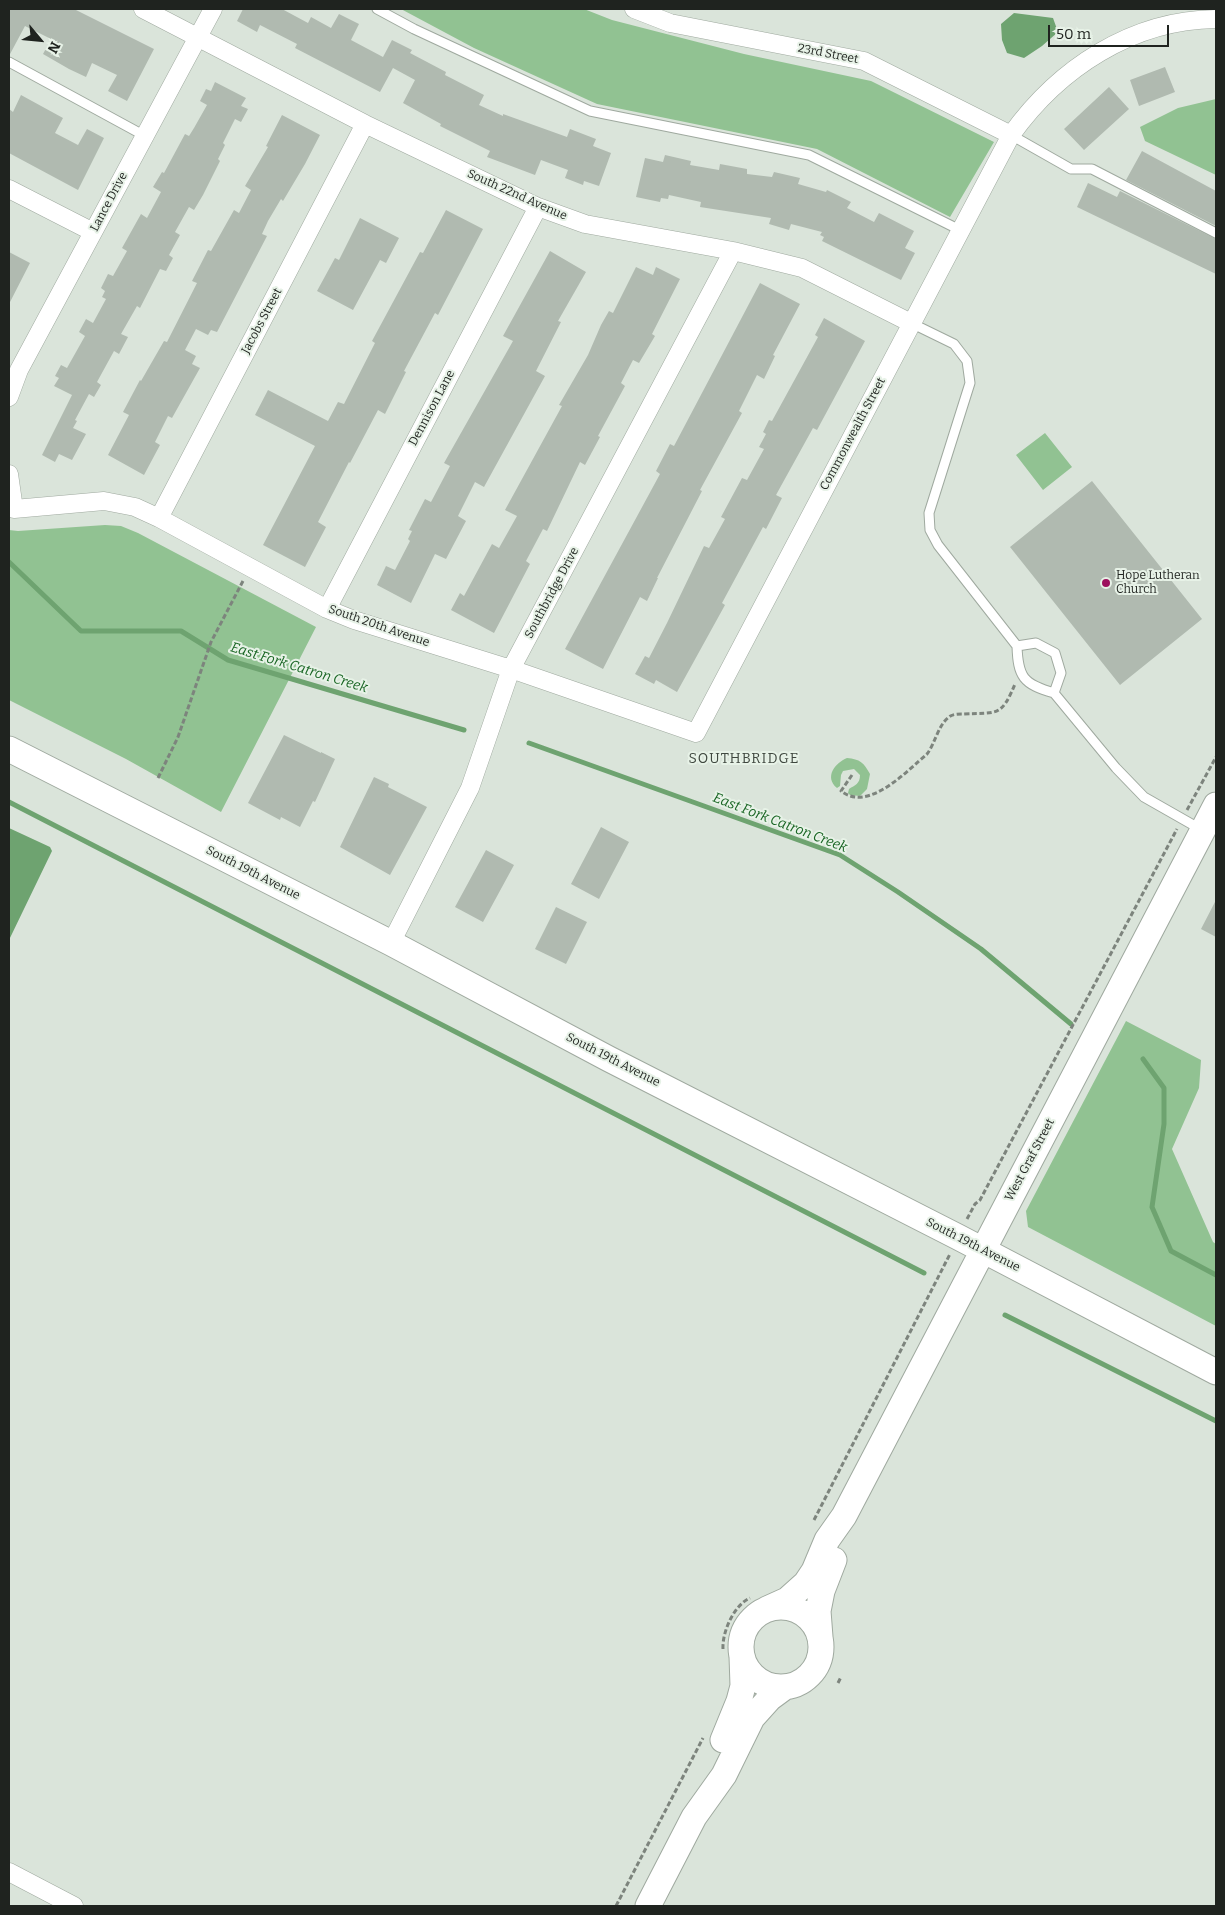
<!DOCTYPE html>
<html>
<head>
<meta charset="utf-8">
<style>
	body { margin:0 }
	#map { position:relative; width:1225px; height:1915px; overflow:hidden; background:#dae4da; font-family:Bitter,serif }
	canvas { display:block }
	.frame { position:absolute; inset:0; border:10px solid #1f231f; pointer-events:none }
	.north { position:absolute; left:15px; top:15px; width:50px; height:50px; -webkit-text-stroke:4px #e7f2e7; paint-order:stroke; rotate:118deg; font-size:14px; font-weight:700; line-height:20px; text-align:center; color:#1f231f }
	.north::after { content:''; display:block; margin:auto; width:18px; height:22px; background:#1f231f; clip-path:polygon(50% 0,100% 100%,50% 72%,0 100%) }
	.scale { position:absolute; left:1048px; top:25px; width:121px; height:22px; box-sizing:border-box; border:2px solid #1f231f; border-top:0; padding-left:6px; font-size:15px; line-height:18px; white-space:nowrap; color:#1f231f; -webkit-text-stroke:4px #e7f2e7; paint-order:stroke }
</style>
</head>
<body>
<div id="map">
<canvas width="1225" height="1915"></canvas>
<div class="frame"></div>
<div class="north">N</div>
<div class="scale">50 m</div>
</div>
<script>
const context = document.querySelector('canvas').getContext('2d');
context.lineJoin = 'round';
function fillPath(path, color) {
  context.fillStyle = color;
  context.fill(path, 'evenodd');
}
function trace(path, color, width, dash) {
  context.strokeStyle = color;
  context.lineWidth = width;
  context.lineCap = dash ? 'butt' : 'round';
  context.setLineDash(dash || []);
  context.stroke(path);
}
function drawText(font, color, halo, rows, align = 'center') {
  context.font = font + ' Bitter,serif';
  context.lineWidth = 4;
  context.setLineDash([]);
  context.textBaseline = 'middle';
  context.strokeStyle = halo;
  context.fillStyle = color;
  for (const [text, x, y, turn = 0] of rows) {
    context.save();
    context.translate(x, y);
    context.rotate((+turn || 0) * Math.PI / 180);
    context.textAlign = isNaN(turn) ? turn : align;
    if (halo) context.strokeText(text, 0, 0);
    context.fillText(text, 0, 0);
    context.restore();
  }
}
const green = new Path2D(`
	M401,9H584L612,20L744,54L871,81L994,142L950,217L817,149L597,104L474,48Z
	M1216,99V175L1145,141L1140,127L1178,108Z
	M1045,433L1072,467L1043,490L1016,455Z
	M105,525L121,526L138,533L316,627L221,812L126,759L9,700V530L18,531Z
	M847,758C860,759 864,763 870,774L867,789L860,796L850,795L848,793L849,789C855,785 860,784 860,775L854,769L843,771L841,775L840,786L837,788C824,777 835,763 847,758Z
	M1126,1021L1201,1060L1199,1088L1172,1149L1213,1242L1216,1244V1326L1028,1227L1026,1211Z`);
const water = new Path2D(`
	M1014,13L1053,18L1058,32L1042,46L1024,58L1007,53L1002,40L1001,24Z
	M9,828L50,847L52,851L9,940Z`);
const stream = new Path2D(`
	M9,562L81,631H181L228,660L464,730
	M529,743L840,855L898,892L981,949L1071,1024
	M9,802L924,1273
	M1143,1059L1164,1088V1124L1152,1207L1171,1251L1216,1275
	M1005,1315L1216,1421`);
const building = new Path2D(`
	M9,9H74L154,49L127,101L108,91L117,75L92,63L86,77L69,69L43,54L51,39L25,26L9,56Z
	M243,9H282L308,23L311,17L331,28L339,14L359,24L351,40L383,57L392,40L412,50L410,53L446,72L445,75L484,95L479,105L503,116V114L567,137L570,129L596,139L593,146L611,153L599,186L584,181L583,185L565,178L568,170L541,160L535,175L487,157L490,151L440,126L441,124L403,103L415,80L393,68L380,92L295,48L297,44L260,25L257,32L237,21Z
	M1165,67L1175,92L1139,106L1130,80Z
	M215,82L246,98L241,106L248,109L241,122L235,119L223,143L225,145L218,159L220,161L203,195L194,210L189,207L175,232L180,235L169,255L173,258L166,271L160,269L140,308L137,306L121,334L128,337L119,354L114,351L97,382L101,385L94,397L89,394L75,420L77,421L73,428L86,434L72,460L59,454L55,462L42,455L72,395L54,386L59,378L55,376L61,365L67,368L85,336L79,332L86,319L93,323L106,299L102,297L105,291L101,288L108,274L113,276L127,251L122,248L141,214L147,218L161,192L153,187L162,172L164,173L185,134L189,136L194,128L207,105L200,101L206,89L211,91Z
	M1109,87L1129,109L1084,150L1064,129Z
	M21,95L63,118L55,133L78,145L87,129L104,138L78,190L9,153V109L13,112Z
	M282,115L320,135L305,164L283,201L281,199L268,221L262,234L267,236L217,332L211,330L208,335L196,329L185,350L196,356L192,364L200,368L172,418L168,416L155,442L160,445L144,475L108,455L129,415L123,412L140,380L141,381L164,341L167,342L197,283L192,281L208,250L211,251L234,210L239,213L251,190L245,186L268,147L266,146Z
	M1142,151L1216,191V226L1126,180Z
	M665,155L691,161L690,165L719,170L720,164L747,169V174L772,177L774,172L800,178L798,184L826,192L827,190L851,202L847,208L874,222L879,213L914,231L905,248L915,253L901,280L822,241L824,237L820,235L822,232L791,224L789,230L769,224L771,218L700,207L701,202L669,195L668,199L661,198L660,202L636,197L645,158L663,162Z
	M1088,183L1117,197L1120,191L1216,239V274L1077,207Z
	M446,210L483,229L438,315L435,313L404,371L406,372L385,414L378,410L350,463L349,462L318,522L326,527L305,567L263,545L315,446L255,415L268,390L328,421L338,402L344,404L375,343L372,341L420,252L423,253Z
	M360,218L399,238L386,263L380,260L353,310L317,291L335,258L339,260Z
	M550,251L586,272L558,321L561,322L536,371L545,376L484,487L475,482L458,516L466,521L446,559L435,554L411,603L377,585L386,566L395,570L410,541L408,539L412,531L409,530L425,499L431,502L450,466L444,463L513,341L503,336Z
	M9,252L30,263L9,304Z
	M636,267L653,275L656,267L680,279L652,334L655,336L639,363L633,360L621,383L625,386L598,436L600,437L585,465L580,462L547,531L543,529L526,561L530,564L494,633L451,610L460,593L464,596L492,544L499,548L517,516L505,510L562,406L559,405L588,355L601,325L609,311L613,313Z
	M760,283L800,304L773,355L775,356L764,379L757,375L739,411L742,413L700,490L702,491L657,578H658L647,601L640,597L603,669L565,649L660,474L656,471L670,444L674,446Z
	M824,318L865,341L817,430L813,428L776,495L782,498L766,529L763,527L722,603L725,605L677,692L656,680L654,684L635,674L645,656L649,658L667,623L704,546L709,548L725,519L721,517L742,478L747,480L764,449L759,447L766,434L763,432L769,420L772,421L818,337L815,335Z
	M1092,481L1202,619L1120,685L1010,547Z
	M284,735L321,753V752L335,759L315,802L313,801L300,827L281,817L280,820L248,803Z
	M374,777L389,784L388,787L427,807L390,875L340,847Z
	M601,827L629,842L599,899L571,884Z
	M486,850L514,865L483,922L455,907Z
	M1216,900V937L1201,929Z
	M556,907L587,922L566,964L535,949Z`);
const path = new Path2D(`
	M852,775L841,791C868,813 907,771 927,754C935,744 938,725 949,717C952,714 959,714 964,714C997,712 1001,718 1015,684
	M158,778L178,737L211,642L243,581
	M1187,810L1216,757
	M967,1219L975,1204L980,1200L1177,829
	M814,1520L950,1254
	M723,1649C722,1632 734,1605 750,1598
	M838,1683L841,1677
	M616,1906L703,1738`);
const lane = new Path2D(`
	M377,9L414,29L590,111L809,155L960,230
	M9,62L145,136
	M1011,135L1071,169H1092L1216,233
	M911,323L954,344L967,361L970,383L929,513L930,530L938,545L1017,646L1036,643L1055,653L1061,673L1054,693L1116,768L1144,797L1202,830
	M1017,646C1018,677 1023,684 1054,693`);
const street = new Path2D(`
	M143,9L365,124L538,207L585,224L733,251L802,268L911,323
	M634,9L670,23L864,61L1011,135
	M9,189L93,232
	M9,397L19,370L213,9
	M9,474L14,509L104,501L135,507L159,518L327,609L354,620L511,669L696,733L1011,135C1059,68 1132,20 1216,19
	M159,518L365,124
	M327,609L538,207
	M391,943L470,788L511,669L733,251
	M9,1872L74,1906`);
const secondary = new Path2D(`
	M9,749L391,943L609,1059L958,1237L1216,1372
	M741 1647a40 40 0 1 1 80 0a40 40 0 1 1-80 0Z
	M767,1609L787,1600L806,1583L814,1571L827,1540L844,1516L1216,805
	M820,1637L818,1611L822,1591L834,1560
	M723,1740L739,1701L743,1686L742,1656
	M648,1906L694,1817L724,1775L752,1718L770,1698L785,1687`);
const markers = [
	[1106,583,5,"#9d105d"]
];
const streetNames = [
	["23rd Street",828,54,11],
	["South 22nd Avenue",517,195,24],
	["Lance Drive",109,202,-62],
	["Jacobs Street",262,321,-62],
	["Dennison Lane",432,408,-62],
	["Commonwealth Street",853,434,-62],
	["Southbridge Drive",552,593,-62],
	["South 20th Avenue",379,626,19],
	["South 19th Avenue",253,873,27],
	["South 19th Avenue",613,1060,27],
	["West Graf Street",1030,1160,-62],
	["South 19th Avenue",973,1245,27]
];
const poiNames = [
	["Hope Lutheran",1116,576],
	["Church",1116,590]
];
const waterNames = [
	["East Fork Catron Creek",299,668,17],
	["East Fork Catron Creek",780,823,21]
];
const neighbourhoodNames = [
	["SOUTHBRIDGE",744,759]
];
fillPath(green, '#91c292');
fillPath(water, '#6ea370');
trace(stream, '#6ea370', 5);
fillPath(building, '#b0bab0');
trace(lane, '#9fa99f', 11);
trace(street, '#9fa99f', 19);
trace(secondary, '#9fa99f', 27);
trace(path, '#7d847d', 3, [5, 2.5]);
trace(lane, '#fff', 9);
trace(street, '#fff', 18);
trace(secondary, '#fff', 25);
for (const [x, y, r, color] of markers) {
  const dot = new Path2D();
  dot.arc(x, y, r, 0, 2 * Math.PI);
  context.fillStyle = color;
  context.fill(dot);
  trace(dot, '#e7f2e7', 2);
}
drawText('12px', '#1f231f', '#e7f2e7', streetNames);
drawText('12px', '#1f231f', '#e7f2e7', poiNames, 'left');
drawText('italic 14px', '#186523', '#e7f2e7', waterNames);
context.letterSpacing = '1px';
drawText('14px', '#3f473f', '#e7f2e7', neighbourhoodNames);
context.letterSpacing = '0px';
</script>
</body>
</html>
